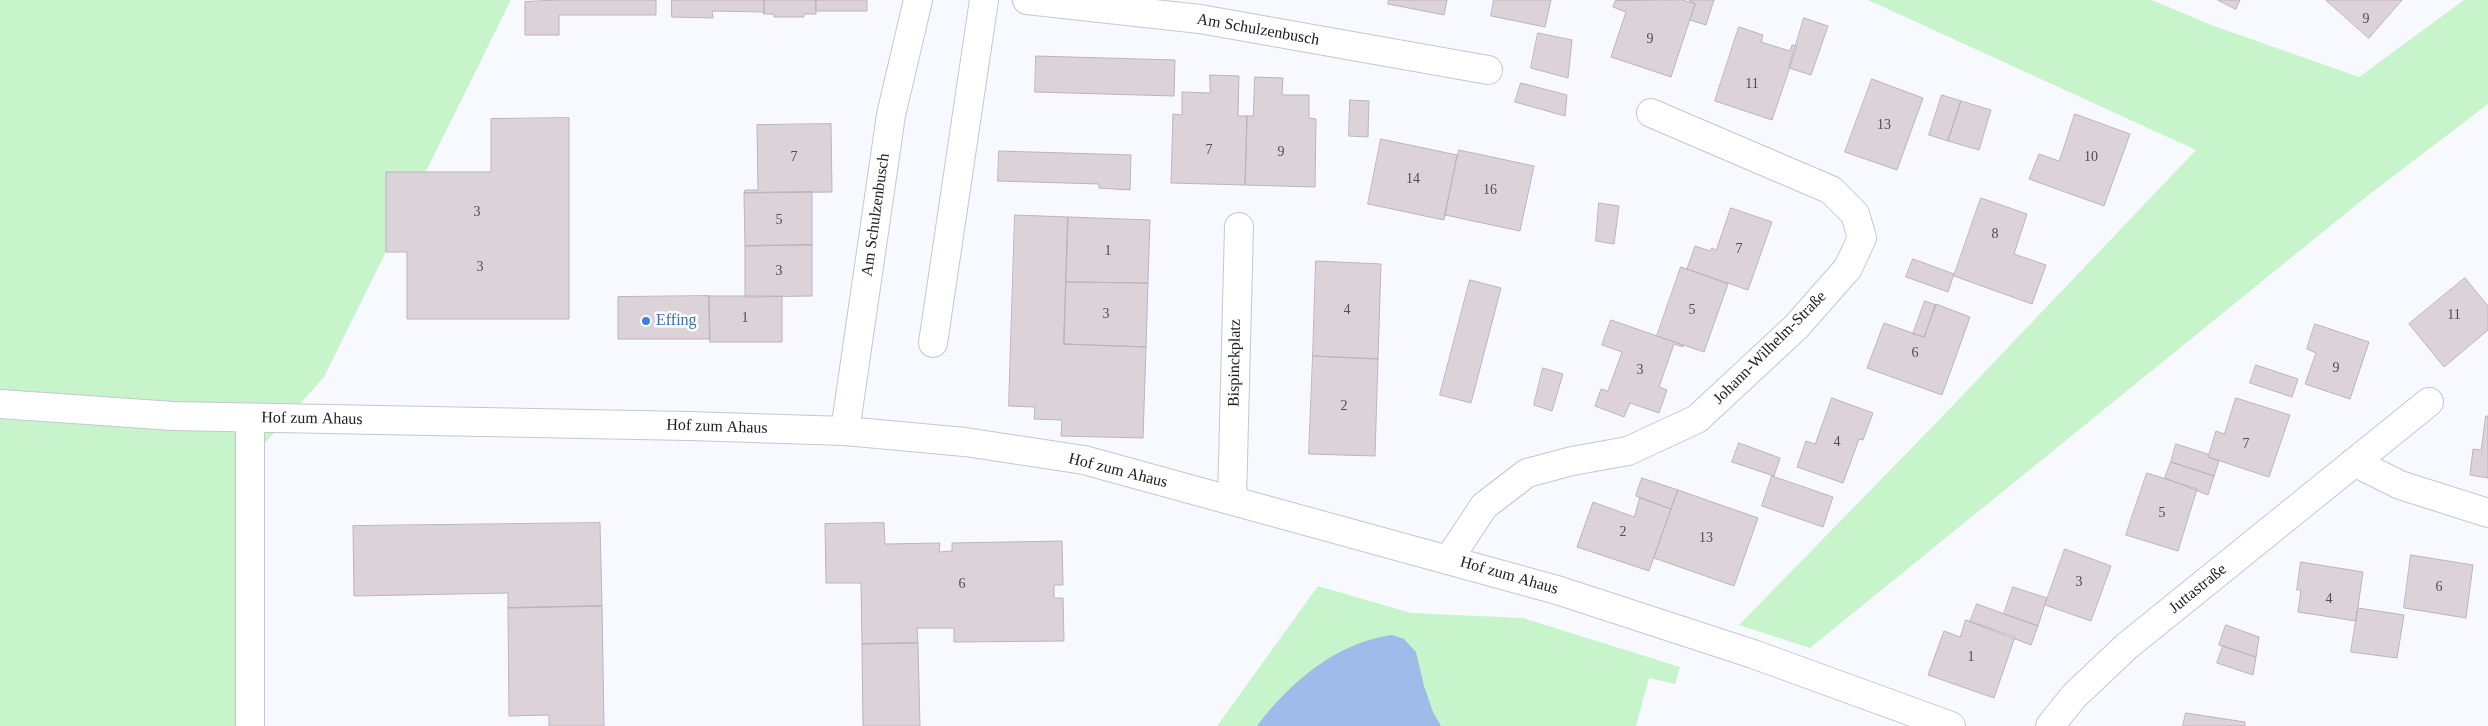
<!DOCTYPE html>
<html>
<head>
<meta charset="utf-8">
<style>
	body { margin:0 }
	canvas { display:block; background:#f8f9fe }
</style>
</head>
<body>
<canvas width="2488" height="726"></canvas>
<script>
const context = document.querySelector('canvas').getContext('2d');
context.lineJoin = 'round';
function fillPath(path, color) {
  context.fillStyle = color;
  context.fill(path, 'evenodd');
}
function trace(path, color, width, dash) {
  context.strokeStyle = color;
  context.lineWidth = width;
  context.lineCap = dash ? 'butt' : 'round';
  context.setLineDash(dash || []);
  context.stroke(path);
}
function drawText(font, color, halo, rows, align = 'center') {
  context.font = font + ' "Times New Roman",serif';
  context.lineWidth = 5;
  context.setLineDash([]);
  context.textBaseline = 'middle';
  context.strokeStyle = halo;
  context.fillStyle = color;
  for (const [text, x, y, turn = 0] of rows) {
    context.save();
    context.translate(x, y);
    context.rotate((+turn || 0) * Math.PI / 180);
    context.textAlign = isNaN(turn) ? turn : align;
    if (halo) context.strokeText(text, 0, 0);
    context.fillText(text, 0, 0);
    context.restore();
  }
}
const green = new Path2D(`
	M0,0H511L324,377L259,450L239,726H0Z
	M1868,0H2152L2211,25L2359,77L2464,0H2488V104L2366,197L1810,648L1739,625L1937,422L2196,150Z
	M1318,586L1411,613L1523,618L1680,667L1675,684L1649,678L1636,726H1217Z`);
const water = new Path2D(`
	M1392,635L1404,639L1416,652L1424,686L1433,712L1441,726H1257C1289,683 1337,642 1392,635Z`);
const building = new Path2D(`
	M557,0H656V15H559V35H525V2Z
	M672,0H764V14L763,12L712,11L713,18L672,17Z
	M764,0H816V14H804V17H774V14H764Z
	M816,0H867V11H816Z
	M1389,0H1447L1444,15L1388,4Z
	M1494,0H1551L1545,27L1491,16Z
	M1683,0L1695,4L1671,77L1611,57L1626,12L1613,7L1615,1Z
	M1689,0H1714L1706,25L1690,20L1695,4Z
	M2218,0H2240L2236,9Z
	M2326,0H2402L2369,38Z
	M1804,18L1828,26L1811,75L1789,68Z
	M1739,27L1763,35L1761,42L1790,51L1792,45L1797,46L1772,120L1715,101Z
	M1538,33L1572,40L1568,78L1531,68Z
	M1036,56L1175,60L1174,96L1035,92Z
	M1210,75L1239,76L1238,116H1247L1245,185L1171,183L1173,114L1182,115V92L1210,93Z
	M1255,77L1283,78L1282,95H1309V118L1316,119L1315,187L1245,185L1247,116H1253Z
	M1872,79L1923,98L1897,170L1845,152Z
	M1521,83L1567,95L1565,116L1515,102Z
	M1942,95L1961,101L1948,141L1929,135Z
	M1350,100L1369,101L1368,137L1349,136Z
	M1961,101L1991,110L1979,150L1948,141Z
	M2075,114L2130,134L2104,206L2029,179L2039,154L2059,161Z
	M569,118V319H407V252H386V172H491V119Z
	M831,124L832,192L744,193L745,190H758L757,125Z
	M1381,139L1457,155L1444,220L1368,204Z
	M1459,150L1534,166L1520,231L1445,215Z
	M999,151L1131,155L1130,190L1099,188V184L998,181Z
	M812,192V245L745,246L744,193Z
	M1981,198L2027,214L2014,254L2046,265L2032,304L1954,276Z
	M1599,203L1619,206L1614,244L1596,241Z
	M1731,208L1772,222L1748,290L1687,269L1695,246L1710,251L1712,248L1716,250Z
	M1015,215L1068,217L1064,344L1146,347L1143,438L1061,436L1062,420L1034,419L1035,407L1009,406Z
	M1068,217L1150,220L1148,283L1066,282Z
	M812,245V296L745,297V246Z
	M1913,259L1954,274L1948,292L1906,277Z
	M1316,261L1381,264L1378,359L1313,356Z
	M1681,267L1728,284L1704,352L1657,336Z
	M2465,278L2488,306V330L2444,367L2409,324Z
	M1470,280L1501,288L1471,403L1440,395Z
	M1066,282L1148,283L1146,347L1064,344Z
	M709,296L710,339H618V297Z
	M709,296H782V342H710Z
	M1925,301L1936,305L1924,337L1913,334Z
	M1936,304L1970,317L1942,395L1867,368L1884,323L1924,337Z
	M1611,320L1683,345V347L1674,344L1659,387L1667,390L1659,413L1630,403L1624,417L1595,406L1601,389L1608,391L1622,352L1602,345Z
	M2315,324L2369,342L2350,399L2305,384L2316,353L2307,349Z
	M1313,356L1378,359L1375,456L1309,454Z
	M2256,365L2298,379L2292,397L2250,383Z
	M1543,368L1563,374L1552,411L1534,405Z
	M1832,398L1873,413L1863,440L1859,439L1843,483L1797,467L1806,441L1815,444Z
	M2236,398L2290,415L2269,477L2208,457L2216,431L2224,434Z
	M2486,416H2488V478L2470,475L2473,449L2481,450Z
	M1739,443L1780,458L1774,476L1732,462Z
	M2176,444L2208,454V457L2219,461L2214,476L2171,462Z
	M2171,462L2214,476L2208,495L2165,478Z
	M2147,473L2197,489L2178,551L2126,535Z
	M1772,476L1833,497L1823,527L1762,506Z
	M1642,478L1678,490L1671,509L1636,496Z
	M1678,490L1758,518L1734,586L1654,558Z
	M1640,498L1671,509L1649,571L1577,547L1593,502L1634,517Z
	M600,523L602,606L508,608V593L354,596L353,526Z
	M884,523L885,544L940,543L939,552L952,551V543L1062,541L1063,585H1054V598H1063L1064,641L954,642V628H917L918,643L862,644L861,583H826L825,524Z
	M2065,549L2111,566L2091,621L2045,605Z
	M2411,555L2473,565L2466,618L2404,608Z
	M2301,562L2363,572L2356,621L2298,612L2301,590H2297Z
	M2013,587L2047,598L2038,626L2004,614Z
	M1977,604L2038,626L2031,645L1970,622Z
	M602,606L604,726H549V715L509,716L508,608Z
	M2358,608L2404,615L2397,658L2351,652Z
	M1966,620L2015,637L1994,698L1928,675L1944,631L1960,637Z
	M2226,625L2259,637L2256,657L2219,645Z
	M918,643L920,726H863L862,644Z
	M2223,646L2256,657L2253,675L2217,663Z
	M2186,713L2245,722V726H2183Z`);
const minor = new Path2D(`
	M1027,0L1200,19L1488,70
	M933,343L984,0
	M0,404L173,416L689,426L845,431L965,442L1084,460L1557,590L1753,654L1951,726
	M250,418V726
	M845,431L891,115L918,0
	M2354,462L2400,485L2488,513
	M1232,500L1239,227
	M1449,559L1484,506L1527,473L1572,461L1628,451L1697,419L1796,327L1848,268L1862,238L1855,214L1831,190L1651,113
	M2050,726L2074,696L2127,646L2429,402`);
const markers = [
	[646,321,5,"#3f7fe0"]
];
const numberNames = [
	["9",2366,19],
	["9",1650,39],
	["11",1752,84],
	["13",1884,125],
	["7",1209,150],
	["9",1281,152],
	["7",794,157],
	["10",2091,157],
	["14",1413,179],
	["16",1490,190],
	["3",477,212],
	["5",779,220],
	["8",1995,234],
	["7",1739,249],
	["1",1108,251],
	["3",480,267],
	["3",779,271],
	["4",1347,310],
	["5",1692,310],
	["3",1106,314],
	["11",2454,315],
	["1",745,318],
	["6",1915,353],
	["9",2336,368],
	["3",1640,370],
	["2",1344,406],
	["4",1837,442],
	["7",2246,444],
	["5",2162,513],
	["2",1623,532],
	["13",1706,538],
	["3",2079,582],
	["6",962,584],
	["6",2439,587],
	["4",2329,599],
	["1",1971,657]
];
const streetNames = [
	["Am Schulzenbusch",1258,30,10],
	["Am Schulzenbusch",876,215,-82],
	["Johann-Wilhelm-Straße",1770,348,-45],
	["Bispinckplatz",1235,363,-89],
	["Hof zum Ahaus",312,419,1],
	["Hof zum Ahaus",717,427,2],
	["Hof zum Ahaus",1118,471,14],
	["Hof zum Ahaus",1509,576,16],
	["Juttastraße",2198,589,-39]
];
const shopNames = [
	["Effing",656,321]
];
fillPath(green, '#c8f4cc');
fillPath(water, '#9ebbe9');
fillPath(building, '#dbd3d8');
trace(building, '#bcb4ba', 1);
trace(minor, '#c5c7d0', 30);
trace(minor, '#fff', 28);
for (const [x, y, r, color] of markers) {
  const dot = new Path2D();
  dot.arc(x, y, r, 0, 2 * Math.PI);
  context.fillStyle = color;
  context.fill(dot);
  trace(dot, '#fff', 2);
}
drawText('14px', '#4f4e51', null, numberNames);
drawText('16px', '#202124', '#fff', streetNames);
drawText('16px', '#366cbe', '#fff', shopNames, 'left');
</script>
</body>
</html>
